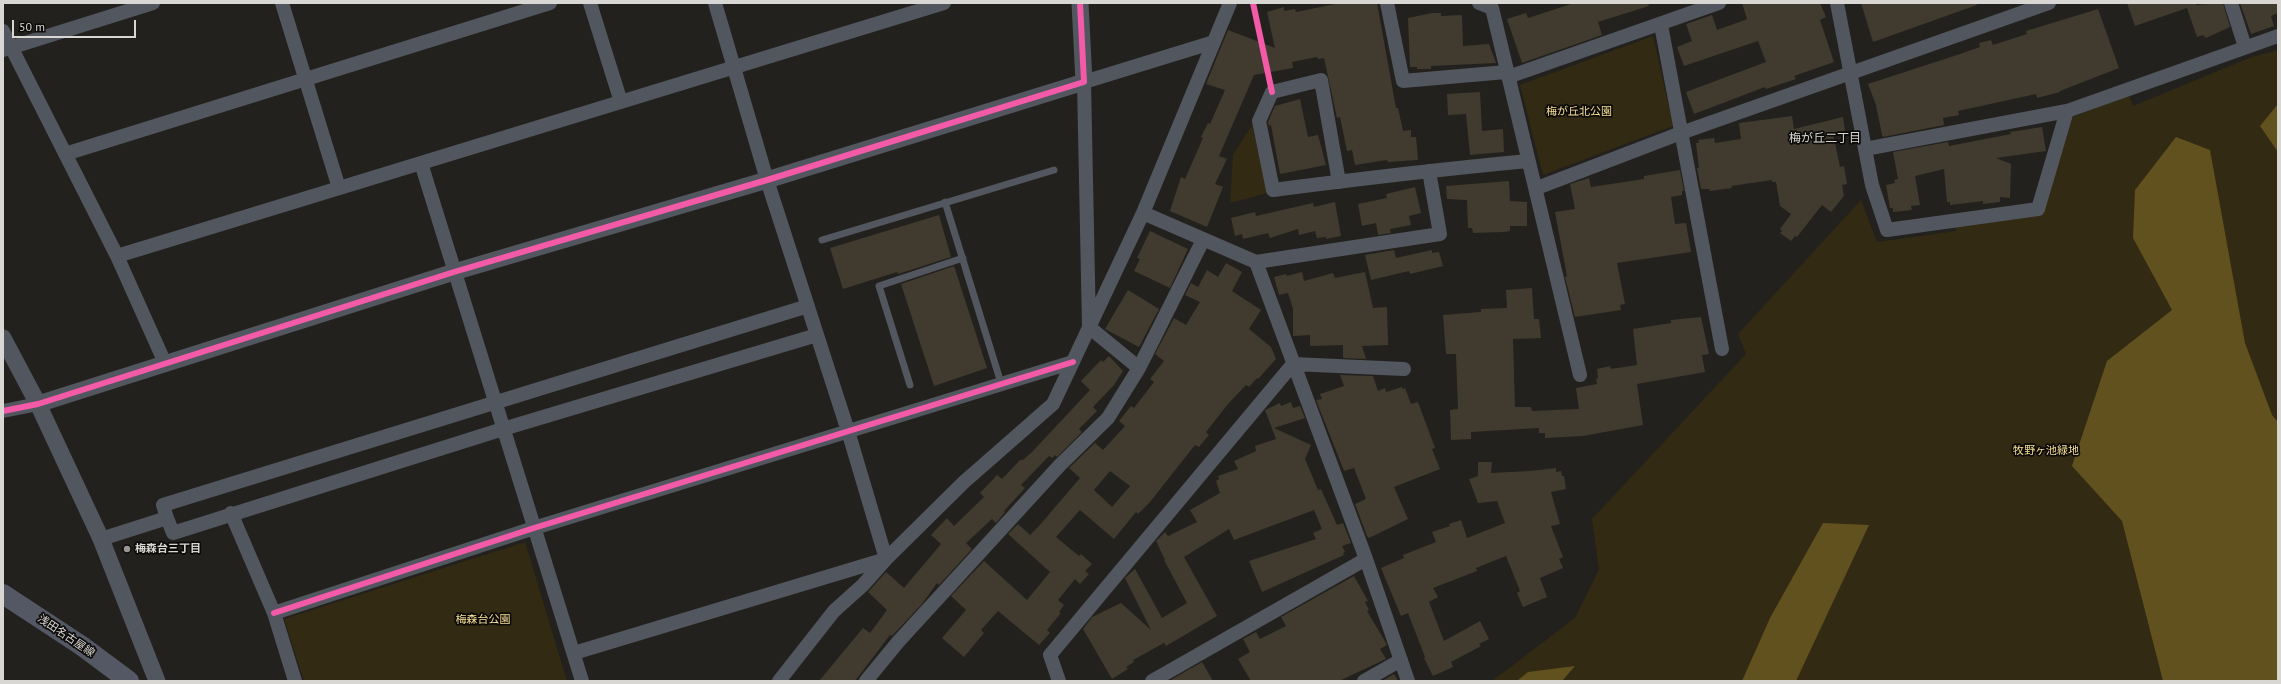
<!DOCTYPE html>
<html>
<head>
<meta charset="utf-8">
<style>
	body { margin:0 }
	#map { position:relative; width:2281px; height:684px; overflow:hidden; background:#22211d; font-family:"PT Sans",sans-serif }
	canvas { display:block }
	.frame { position:absolute; inset:0; border:4px solid #d9d7d3; pointer-events:none }
	.scale { position:absolute; left:12px; top:20px; width:124px; height:18px; box-sizing:border-box; border:2px solid #d9d7d3; border-top:0; padding-left:5px; font-size:12px; line-height:14px; white-space:nowrap; color:#d9d7d3; -webkit-text-stroke:3px #0c0b09; paint-order:stroke }
</style>
</head>
<body>
<div id="map">
<canvas width="2281" height="684"></canvas>
<div class="frame"></div>
<div class="scale">50 m</div>
</div>
<script>
const context = document.querySelector('canvas').getContext('2d');
context.lineJoin = 'round';
function fillPath(path, color) {
  context.fillStyle = color;
  context.fill(path, 'evenodd');
}
function trace(path, color, width, dash) {
  context.strokeStyle = color;
  context.lineWidth = width;
  context.lineCap = dash ? 'butt' : 'round';
  context.setLineDash(dash || []);
  context.stroke(path);
}
function drawText(font, color, halo, rows, align = 'center') {
  context.font = font + ' "PT Sans","Noto Sans JP",sans-serif';
  context.lineWidth = 3.5;
  context.setLineDash([]);
  context.textBaseline = 'middle';
  context.strokeStyle = halo;
  context.fillStyle = color;
  for (const [text, x, y, turn = 0] of rows) {
    context.save();
    context.translate(x, y);
    context.rotate((+turn || 0) * Math.PI / 180);
    context.textAlign = isNaN(turn) ? turn : align;
    if (halo) context.strokeText(text, 0, 0);
    context.fillText(text, 0, 0);
    context.restore();
  }
}
const green = new Path2D(`
	M1653,36L1673,126L1543,175L1520,85Z
	M2278,50V681H1492L1575,618L1599,569L1592,519L1746,354L1738,334L1861,200L1877,242L1956,231V226L2042,213L2073,117L2129,95L2133,106L2252,57Z
	M1252,125L1268,193L1230,203L1233,155Z
	M525,542L567,681H304L284,619Z`);
const forest = new Path2D(`
	M2278,104V152L2260,126Z
	M2176,137L2210,150L2245,343L2272,415L2278,422V681H2163L2122,521L2072,466L2107,361L2172,310L2133,238L2135,190Z
	M1823,523L1869,525L1796,681H1742L1770,618Z
	M1575,666L1562,681H1517L1528,672Z`);
const building = new Path2D(`
	M1340,3H1377L1396,108H1398L1403,131L1411,130V137H1416L1418,160L1388,162L1387,160L1355,165L1352,150L1347,151L1340,117L1337,118L1324,58L1318,59L1317,57L1292,62L1293,68L1254,75L1219,156L1227,159L1215,184L1223,187L1207,227L1170,211L1181,177L1185,179L1203,138L1201,137L1208,123L1210,124L1225,90L1206,84L1228,30L1275,48L1267,12L1284,7V11L1295,9L1296,12Z
	M1574,3H1648L1649,6L1598,22L1602,35L1522,63L1507,19L1526,13L1528,18Z
	M1742,3H1820L1826,17L1820,20L1834,62L1794,76L1796,79L1766,89L1765,87L1694,114L1686,92L1766,62L1758,41L1684,66L1677,47L1692,41L1686,24L1712,15L1717,30L1745,20L1747,19Z
	M1861,3H1976L1977,5L1873,42Z
	M2127,3H2196V5L2223,3L2230,27L2206,38L2203,35L2197,37L2187,8L2135,26Z
	M2240,3H2278V13L2271,16L2274,26L2251,34Z
	M2098,9L2119,68L2060,91V92L2037,98L2036,94L1958,111L1959,115L1943,118L1944,125L1883,137L1882,135L1876,105L1868,84L1957,55L1980,47L1979,43L1991,40L1993,45L2027,34L2026,31Z
	M1432,13H1441V16L1462,15L1463,46L1489,44L1496,63L1431,66V69H1417V67H1410L1408,18Z
	M1480,92L1482,131L1503,129L1504,152L1470,155L1466,114L1448,115L1447,94Z
	M1300,99L1308,137L1318,135L1326,165L1280,174L1271,125L1269,126L1268,122L1275,106Z
	M1792,116L1794,129L1843,117L1845,131L1833,133L1840,167L1844,166L1847,184L1842,185L1844,196L1831,212L1822,205L1797,237L1795,236L1791,241L1780,233L1782,231L1780,229L1791,214L1780,206L1776,182H1772V180L1731,186L1732,188L1710,191L1709,189H1701L1697,168H1699L1696,143H1699L1698,140L1714,138L1715,143L1741,139L1739,123Z
	M2042,127L2046,151L1996,158L2011,164L2010,198L2000,197V202L1983,204V201L1950,205V202H1947L1944,169L1915,176L1920,205L1911,206L1912,210L1893,212V208H1890L1886,185L1895,183L1894,180L1898,179L1893,152L1948,142L1949,146L2011,134L2010,132Z
	M1680,170L1684,191H1682V195L1671,197L1675,224L1686,223L1691,252L1617,263L1625,304L1620,305L1621,310L1575,317L1565,277L1567,276L1555,212L1575,209L1570,184L1589,178L1591,187L1644,179V176Z
	M1509,181L1510,201L1527,202V226H1510V231L1504,232L1473,233L1472,228H1468L1467,200L1447,199L1446,186Z
	M1415,187L1421,213L1409,216L1411,225L1390,229L1391,233L1378,235L1376,223L1362,226L1358,204L1387,198L1386,194Z
	M1335,202L1341,236L1326,239V237L1317,238L1315,231L1299,235L1298,229L1270,238L1268,233L1243,239L1242,234L1235,236L1231,218L1255,212L1256,216L1313,203L1314,207Z
	M939,215L951,257L898,274L897,272L843,289L830,248Z
	M1150,231L1188,249L1170,288L1134,271L1140,259L1137,258Z
	M1394,250L1396,258L1432,250V253L1439,252L1443,266L1410,274L1409,271L1371,280L1365,255Z
	M1226,263L1242,272L1232,291L1261,310L1249,329L1271,347L1276,359L1258,379L1257,378L1249,387L1246,385L1228,404L1206,432L1209,435L1199,447L1195,445L1150,502L1138,514L1136,512L1114,539L1080,510L1056,537L1079,556L1081,554L1092,564L1085,571L1089,574L1080,584L1075,579L1058,600L1064,605L1059,612L1061,613L1047,630L1050,633L1039,645L998,611L981,630L984,633L964,657L942,638L966,610L951,596L984,561L1027,600L1050,572L1008,534L1018,524L1030,535L1039,526L1080,478L1069,468L1095,443L1103,450L1125,426L1119,421L1131,406L1134,408L1154,382L1150,379L1164,361L1155,354L1174,318L1186,325L1200,302L1185,295L1191,283L1198,287L1207,270L1218,277ZM1110,471L1130,486L1112,507L1094,490Z
	M954,266L987,368L934,386L901,284Z
	M1302,272L1304,281L1333,273L1335,278L1365,272L1373,308L1387,307L1388,345L1362,346L1366,359L1343,358V345L1310,346V335L1293,336V309L1288,293L1279,295L1274,277L1286,274L1287,276Z
	M1532,288L1534,319H1539L1541,338L1513,339L1515,407H1531L1532,411L1579,409L1576,388L1597,384L1596,379L1598,378L1597,369L1610,366L1611,369L1637,365L1633,329L1671,323V320L1701,317L1709,354L1702,355L1705,372L1637,384L1643,425L1583,436L1545,438V433H1539V428L1471,432V439L1451,440L1450,410L1458,409L1456,354H1446L1443,315L1481,312V309L1507,308L1506,290Z
	M1128,290L1159,309L1139,347L1105,329Z
	M1109,356L1123,371L1114,385L1093,407L1097,411L1079,429L1082,432L1057,457L1055,455L1052,458L1049,456L1021,485L1025,488L1004,511L1005,512L996,523L992,519L966,543L972,549L939,585L937,583L922,604L892,636L890,635L855,681H819L863,628L870,633L887,610L868,592L886,572L904,588L941,544L931,535L947,518L954,526L984,497L980,493L997,475L1002,479L1020,460H1023L1032,452L1090,390L1081,381L1101,360L1103,362Z
	M1340,375L1373,376L1378,391L1385,388L1386,392L1402,387V389L1405,388L1411,404L1418,402L1435,448L1432,449L1440,469L1394,487L1408,519L1369,538L1367,536L1355,504L1366,499L1354,468L1344,471L1316,400L1322,399L1320,394L1344,386Z
	M1291,402L1293,408L1300,406L1305,418L1274,428L1311,445L1305,459L1318,490L1321,489L1337,525L1343,523L1351,543L1342,546L1345,552L1343,553L1344,555L1262,592L1249,561L1316,539L1313,533L1322,529L1314,510L1234,540L1229,529L1184,557L1217,616L1166,646L1164,643L1133,660L1134,662L1126,667L1128,669L1112,679L1083,629L1092,617L1121,603L1151,630L1125,578L1135,569L1162,618L1187,603L1164,560H1165L1156,541L1165,532L1168,536L1197,522L1190,510L1220,493L1216,481L1219,479L1218,476L1238,469L1234,461L1256,451L1255,446L1276,439L1265,410L1280,403L1281,406Z
	M1478,462H1492L1491,473L1530,471L1556,468V472L1561,471L1562,476H1564L1566,489L1551,492L1560,524L1551,526L1563,557L1559,559L1563,568L1540,578L1547,597L1523,607L1517,593L1520,591L1506,556L1476,568L1477,571L1433,588L1438,597L1429,602L1444,641L1480,621L1489,639L1479,644L1481,646L1451,662L1453,667L1433,676L1424,658L1425,657L1408,613L1401,616L1381,568L1404,558L1403,555L1436,542L1432,532L1450,526L1449,524L1461,520L1467,538L1505,523L1497,501L1478,503L1469,479L1478,476Z
	M1354,576L1368,601L1365,602L1369,610L1367,611L1386,643L1387,645L1380,649L1386,659L1339,681H1251L1238,659L1250,652L1243,639L1256,632L1260,639L1286,626L1281,617Z
	M1202,662L1213,681H1169Z
	M1394,674L1398,681H1382Z`);
const path = new Path2D(`
	M1253,3L1269,78`);
const service = new Path2D(`
	M945,202L1001,383
	M822,240L1054,170
	M910,385L879,286L963,258`);
const minor = new Path2D(`
	M282,3L339,188
	M590,3L621,102
	M715,3L767,180L848,431L886,559
	M1387,3L1403,81L1506,72
	M1479,3L1492,8L1580,375
	M1837,3L1872,185L1887,230L2038,209L2067,111
	M2231,3L2245,47
	M1661,25L1722,349
	M3,31L117,256L165,363
	M3,50L153,3
	M1508,77L1719,3
	M1865,149L2067,111L2278,36
	M65,154L550,3
	M421,163L582,681
	M1339,182L1321,80L1272,92L1259,121L1273,190C1358,179 1443,169 1528,161
	M1537,188L1681,133L2049,3
	M1143,213L1256,262L1366,559L1408,681
	M1203,240L1139,368L1089,327L1084,82L1214,42
	M117,256L944,3
	M1256,262L1440,234L1429,171
	M3,411L38,404
	M231,513L274,613L295,681
	M167,518L163,505L808,306
	M101,539L167,518L173,533L503,429L817,335
	M274,613L534,528L1073,362
	M574,653L886,559
	M779,681L834,611L863,585L886,559L964,482L1053,404L1143,213L1230,3
	M866,681L898,642L1060,465L1108,418L1139,368
	M1059,681L1050,655L1293,364L1404,369
	M1152,681L1366,559
	M1364,681L1401,660`);
const tertiary = new Path2D(`
	M3,338L38,404L101,539L157,681
	M38,404L454,272L767,180L1084,82L1080,3`);
const secondary = new Path2D(`
	M3,594L82,646L129,681`);
const cycleway = new Path2D(`
	M1253,3L1272,92
	M3,411L38,404L454,272L767,180L1084,82L1080,3
	M274,613L534,528L1073,362`);
const markers = [
	[127,549,4,"#999793"]
];
const parkNames = [
	["梅が丘北公園",1579,112],
	["牧野ヶ池緑地",2046,451],
	["梅森台公園",483,620]
];
const poiNames = [
	["梅森台三丁目",135,549]
];
const streetNames = [
	["浅田名古屋線",66,636,34]
];
const neighbourhoodNames = [
	["梅が丘二丁目",1825,139]
];
fillPath(green, '#322a12');
fillPath(forest, '#60511f');
fillPath(building, '#403b2e');
trace(path, '#5c5e64', 2.5, [2, 2]);
trace(service, '#52565e', 7);
trace(minor, '#52565e', 14);
trace(tertiary, '#52565e', 17);
trace(secondary, '#535864', 20);
trace(cycleway, '#f35aa7', 6);
for (const [x, y, r, color] of markers) {
  const dot = new Path2D();
  dot.arc(x, y, r, 0, 2 * Math.PI);
  context.fillStyle = color;
  context.fill(dot);
  trace(dot, '#0c0b09', 1.5);
}
drawText('11px', '#f8df96', '#0c0b09', parkNames);
drawText('bold 11px', '#d9d7d3', '#0c0b09', poiNames, 'left');
drawText('11px', '#d9d7d3', '#0c0b09', streetNames);
drawText('12px', '#d9d7d3', '#0c0b09', neighbourhoodNames);
</script>
</body>
</html>
